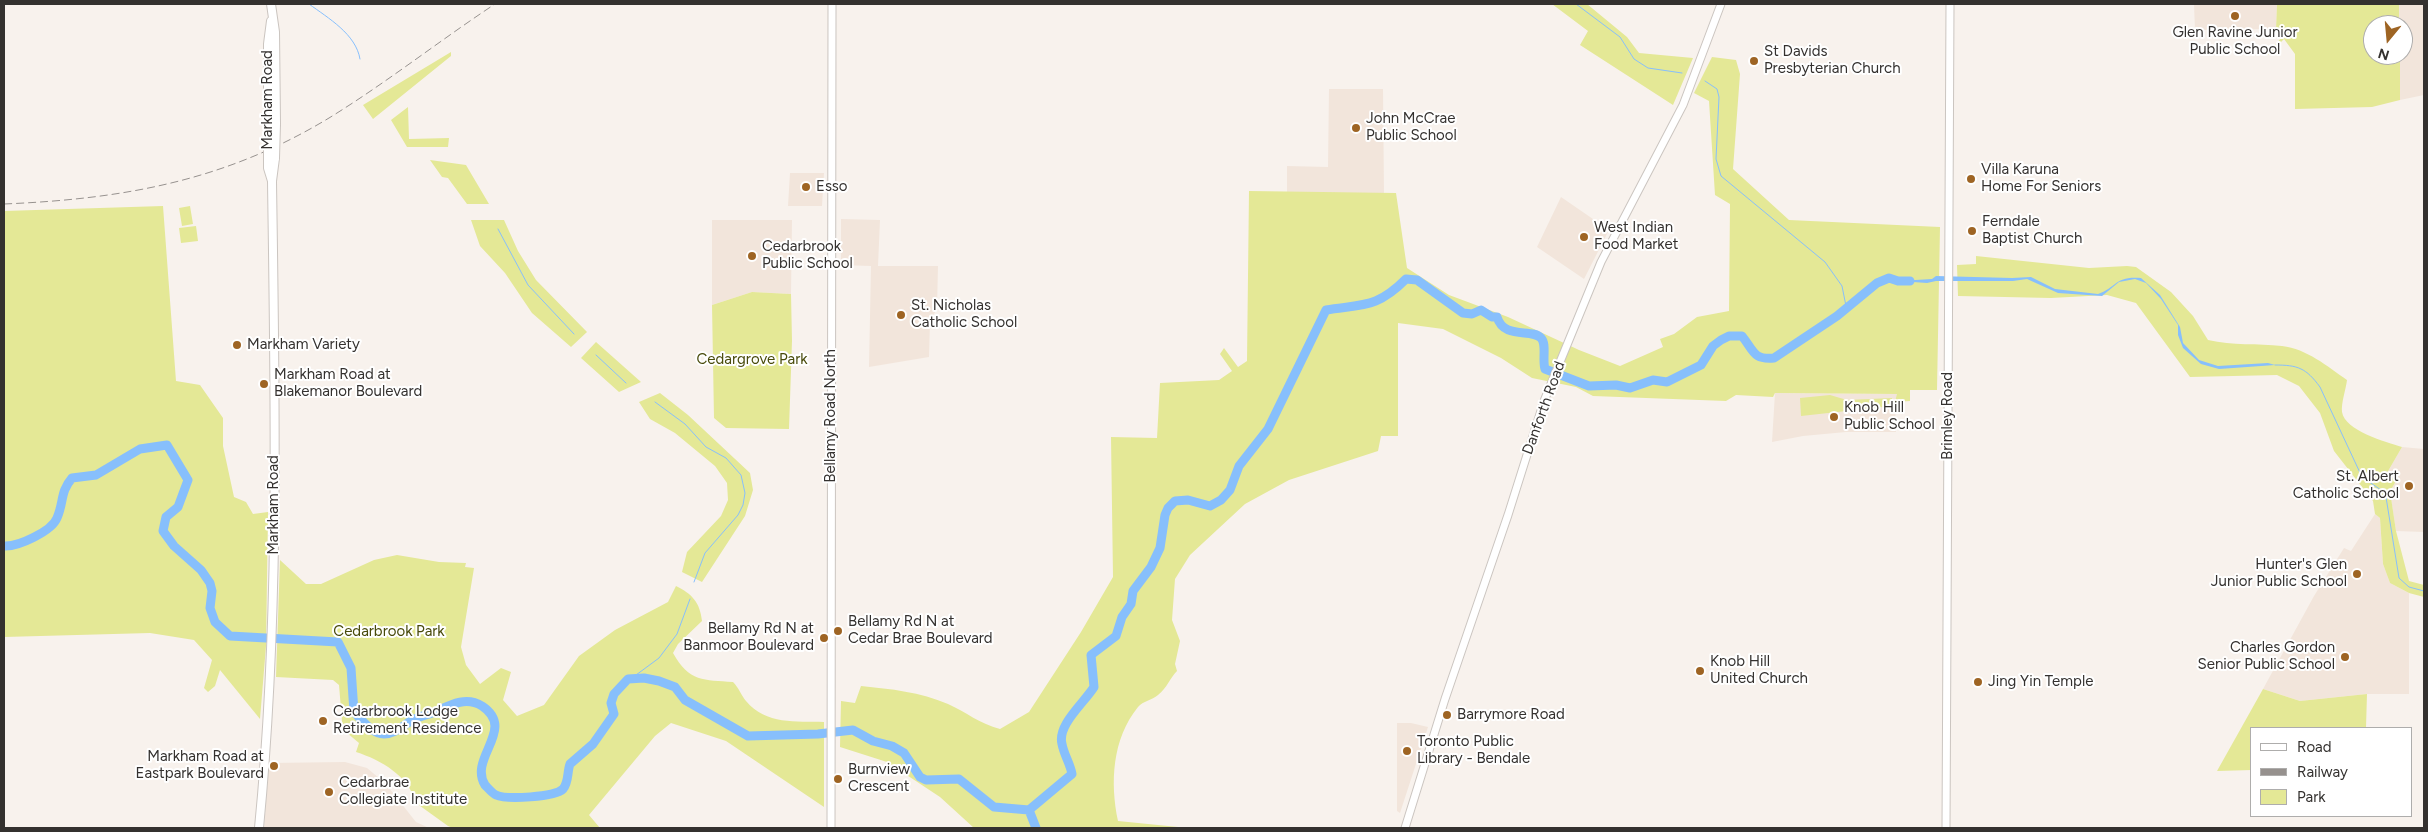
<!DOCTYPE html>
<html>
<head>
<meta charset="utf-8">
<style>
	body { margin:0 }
	#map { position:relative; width:2428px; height:832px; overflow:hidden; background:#f8f2ed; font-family:Figtree,sans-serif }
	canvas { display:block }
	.frame { position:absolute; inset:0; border:5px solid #34312f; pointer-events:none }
	.legend { position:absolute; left:2250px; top:727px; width:162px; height:90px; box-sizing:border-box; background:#fff; border:1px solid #aeadac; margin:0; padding:6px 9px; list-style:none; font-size:15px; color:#34312f }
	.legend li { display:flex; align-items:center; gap:10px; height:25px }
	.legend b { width:25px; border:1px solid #aeadac }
	.north { position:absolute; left:2363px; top:15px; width:50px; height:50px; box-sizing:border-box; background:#fff; border:1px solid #aeadac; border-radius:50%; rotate:197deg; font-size:14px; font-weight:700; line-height:20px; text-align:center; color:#34312f }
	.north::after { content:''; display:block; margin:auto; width:18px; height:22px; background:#9e6423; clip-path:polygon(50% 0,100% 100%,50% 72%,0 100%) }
</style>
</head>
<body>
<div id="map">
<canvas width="2428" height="832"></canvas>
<div class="frame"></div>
<ul class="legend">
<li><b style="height:6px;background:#fff"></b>Road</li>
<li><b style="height:6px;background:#96918e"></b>Railway</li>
<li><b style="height:14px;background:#e4e896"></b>Park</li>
</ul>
<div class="north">N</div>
</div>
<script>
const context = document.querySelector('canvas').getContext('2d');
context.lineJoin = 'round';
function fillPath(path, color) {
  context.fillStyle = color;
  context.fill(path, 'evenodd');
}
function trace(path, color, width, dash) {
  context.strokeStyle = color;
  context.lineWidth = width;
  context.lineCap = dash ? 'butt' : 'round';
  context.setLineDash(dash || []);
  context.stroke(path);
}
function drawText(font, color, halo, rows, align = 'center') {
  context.font = font + ' Figtree,sans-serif';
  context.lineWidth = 4;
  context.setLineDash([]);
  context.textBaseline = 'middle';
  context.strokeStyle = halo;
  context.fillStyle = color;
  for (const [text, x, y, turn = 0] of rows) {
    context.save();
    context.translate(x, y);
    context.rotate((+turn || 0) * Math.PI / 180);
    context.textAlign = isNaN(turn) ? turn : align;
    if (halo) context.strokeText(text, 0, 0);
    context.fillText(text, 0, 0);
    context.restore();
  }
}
const built = new Path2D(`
	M2194,4H2277L2276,29L2195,30Z
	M2399,4H2424V95L2400,100V55H2403V25H2399Z
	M1329,89H1383L1384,194L1287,192V166L1328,167Z
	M790,173H824L822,206H788Z
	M1561,197L1609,230L1584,279L1537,247Z
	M841,219L880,220L878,266H938L937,308L930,322L929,357L869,367L871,266L841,265Z
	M712,220H792L791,294L752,292L712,305Z
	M1775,393L1898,394L1895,402L1896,432H1846L1803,436L1772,442Z
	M2402,447L2424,449V532L2396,531L2387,473Z
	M2375,514L2380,518L2383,564L2390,583L2409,593V694H2367L2300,701L2263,689L2314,596L2344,548L2351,551Z
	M1397,723H1411L1428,727L1400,813L1397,811Z
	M345,762L367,768L385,783L416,822L429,828H264L269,763Z`);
const green = new Path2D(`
	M1552,4H1587L1627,37L1639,53L1693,58L1673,105L1580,45L1588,31Z
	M2277,4H2399V25H2373V55H2400V100L2372,107L2295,109V54L2284,39L2268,55L2267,54L2282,37L2276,29Z
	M451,52V56L373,119L363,105Z
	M1712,57L1736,60L1740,74L1733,169L1789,220L1940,227L1937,390H1910V401L1895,402L1897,394L1775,393L1773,397L1736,395L1726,401L1593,396L1576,387L1532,378L1501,358L1443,329L1398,323V436H1381L1378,451L1289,480L1245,504L1190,555L1175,579L1172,620L1180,641L1175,664L1177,671C1170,678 1167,688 1158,695C1152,700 1143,701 1138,707C1112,739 1110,783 1118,821L1188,828H974L940,797L887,762L840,747L841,701L855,703L861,686C891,689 920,692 948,704C966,712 980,724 1000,729L1029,712L1081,632L1113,577L1111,437L1157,438L1160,383L1219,380L1232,371L1220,354L1224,348L1238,367L1247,361L1249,191L1396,193L1407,268L1449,295L1508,317L1579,350L1620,366L1663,347L1660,339L1674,334L1697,317L1729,311L1730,204L1715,195L1709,101L1694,93Z
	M408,107L409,139L449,138L448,147H407L391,120Z
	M430,160L466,165L489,204H467L448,178L442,177Z
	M163,206L176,381L200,385L223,418V446L234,497L246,502L253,514L268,512L266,646L260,719L220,670L215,686L208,692L204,688L212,660L194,640L150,633L4,637V211Z
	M190,206L193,224L182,226L179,208Z
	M471,220H504L518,251L536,280L587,332L571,347L532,313L505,273L480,246Z
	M196,226L198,241L181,243L179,228Z
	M1976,256L2089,268L2127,266L2136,267L2171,292L2193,316L2208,340C2233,346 2257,343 2282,346C2307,349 2327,366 2347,380C2346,389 2341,403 2342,412C2345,431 2386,442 2402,447L2387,473L2396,481L2390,491L2396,531L2409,581L2424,585V597L2409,593L2390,583L2383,564L2380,518L2375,514L2373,501L2334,451L2320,413L2299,386L2277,375L2190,377L2136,303L2107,295L2051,298L1958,296L1957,265L1976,264Z
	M752,292L791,294L792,341L789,429L726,428L714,418L712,305Z
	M596,342L641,382L619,392L581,358Z
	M660,393L688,415L750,473L753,490L745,516L702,582L682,572L687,552L721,516L728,500L727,483L715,466L675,433L650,419L639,402Z
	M1830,395L1847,400L1892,398V406L1801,416L1800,398Z
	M397,555L439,562L466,563L465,567L474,568L461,647L466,665L480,684L501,668L511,672L503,700L517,716L544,705L579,656L615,630L668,602L676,586C692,594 700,602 702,621L678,644L673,653C689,682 704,680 733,682C739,688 741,695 746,701C766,725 796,721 824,722V807L726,741L671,723L655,736L589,815L600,828H453L448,826L416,803C409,776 381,760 356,752L359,743L340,727L342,721L339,685L333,680L276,677L280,560L306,584H321L374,560Z
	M2263,689L2300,701L2367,694L2366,728H2252V770L2217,771Z`);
const water = new Path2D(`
	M1936,276L2012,278L2031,277L2055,289L2098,294C2118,287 2114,276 2141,278L2160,295L2180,327L2183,343L2199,360L2218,366L2268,363L2275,365L2219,369L2201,364L2183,348L2178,335V325L2161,299L2146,283L2135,279L2119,282L2102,296L2058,293L2027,279L2013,281H1936L1927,283L1899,281L1932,279Z`);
const stream = new Path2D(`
	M309,4C328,18 356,34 360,59
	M1576,4L1620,37L1634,59L1648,68L1682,73
	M1705,81L1717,89L1719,97L1716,159L1721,176L1825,262L1842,286L1846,306
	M498,229L528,285L574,334
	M596,355L626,383
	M2275,365C2298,365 2306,368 2320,387L2362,477L2381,490L2386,497L2399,578L2409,587L2424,591
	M655,402L685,424L706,447L726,458L741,475L745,493L743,505L738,515L705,553L694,582
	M632,678L659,658L677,634L690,599`);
const river = new Path2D(`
	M4,546C18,547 52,531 57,518C64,502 60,492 72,478L96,475L140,449L167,445L188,480L178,507L166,517L163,531L174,546L201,570L210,583L212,591L210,608L215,622L230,636L338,642L351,668L354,712C362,720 372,734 384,734C395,734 402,726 411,721C418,716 427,715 435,712C450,705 466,696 482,706C517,729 468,758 485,785C488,788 493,794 496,795C507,800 555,797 563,789C569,782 567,772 570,764L593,744L614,714L611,703L614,694L628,679L644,678L659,681L675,687L685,700L748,736L818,734L853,730L873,741L892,746L904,753L920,777L926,780L959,779L994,807L1029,810
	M1029,810L1072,774C1070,763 1064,755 1062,744C1057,725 1084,703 1094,687L1091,655L1116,636L1122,617L1131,604L1133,591L1151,567L1160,548L1165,515L1168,508L1175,501L1188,500L1210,506L1221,500L1230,490L1239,466L1268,429L1326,310C1364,304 1377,308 1406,279L1417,280L1463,313L1472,314L1481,310L1492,317H1497C1504,340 1532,328 1541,338C1547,344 1542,360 1545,369L1589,386L1616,385L1630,388L1653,380L1667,382L1701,365L1713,346L1721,340L1729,336H1742C1754,351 1753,360 1774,358L1837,316L1877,283L1889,278L1898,281H1910
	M1029,810L1036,828`);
const secondary = new Path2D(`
	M831,828L832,4
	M1405,828L1445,699L1508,515L1544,401L1601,262L1683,105L1721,4
	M1946,828L1950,4`);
const primary = new Path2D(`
	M271,4L275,32L276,124
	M268,126V44L271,21
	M268,157V168L272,181
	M259,828C280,613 275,397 272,181L275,158`);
const rail = new Path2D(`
	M4,204C123,199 225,181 329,118C386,83 439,41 495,4`);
const primaryBridge = new Path2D(`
	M268,157V126
	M275,158L276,124`);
const markers = [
	[2235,16,5,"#9e6423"],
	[1754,61,5,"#9e6423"],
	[1356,128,5,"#9e6423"],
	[1971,179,5,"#9e6423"],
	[806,187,5,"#9e6423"],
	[1972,231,5,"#9e6423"],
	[1584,237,5,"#9e6423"],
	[752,256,5,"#9e6423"],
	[901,315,5,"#9e6423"],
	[237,345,5,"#9e6423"],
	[264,384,5,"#9e6423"],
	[1834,417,5,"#9e6423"],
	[2409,486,5,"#9e6423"],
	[2357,574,5,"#9e6423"],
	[838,631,5,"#9e6423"],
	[824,638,5,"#9e6423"],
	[2345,657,5,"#9e6423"],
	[1700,671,5,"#9e6423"],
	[1978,682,5,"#9e6423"],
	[1447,715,5,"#9e6423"],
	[323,721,5,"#9e6423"],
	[1407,751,5,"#9e6423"],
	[274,766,5,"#9e6423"],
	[838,779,5,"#9e6423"],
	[329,792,5,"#9e6423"]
];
const poiNames = [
	["Glen Ravine Junior",2235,33,"center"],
	["Public School",2235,50,"center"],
	["St Davids",1764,52],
	["Presbyterian Church",1764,69],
	["John McCrae",1366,119],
	["Public School",1366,136],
	["Villa Karuna",1981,170],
	["Home For Seniors",1981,187],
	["Esso",816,187],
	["Ferndale",1982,222],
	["Baptist Church",1982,239],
	["West Indian",1594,228],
	["Food Market",1594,245],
	["Cedarbrook",762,247],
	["Public School",762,264],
	["St. Nicholas",911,306],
	["Catholic School",911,323],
	["Markham Variety",247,345],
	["Markham Road at",274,375],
	["Blakemanor Boulevard",274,392],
	["Knob Hill",1844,408],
	["Public School",1844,425],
	["St. Albert",2399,477,"right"],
	["Catholic School",2399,494,"right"],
	["Hunter's Glen",2347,565,"right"],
	["Junior Public School",2347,582,"right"],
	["Bellamy Rd N at",848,622],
	["Cedar Brae Boulevard",848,639],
	["Bellamy Rd N at",814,629,"right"],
	["Banmoor Boulevard",814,646,"right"],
	["Charles Gordon",2335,648,"right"],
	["Senior Public School",2335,665,"right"],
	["Knob Hill",1710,662],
	["United Church",1710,679],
	["Jing Yin Temple",1988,682],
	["Cedarbrook Lodge",333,712],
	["Retirement Residence",333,729],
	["Barrymore Road",1457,715],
	["Toronto Public",1417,742],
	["Library - Bendale",1417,759],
	["Markham Road at",264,757,"right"],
	["Eastpark Boulevard",264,774,"right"],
	["Burnview",848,770],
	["Crescent",848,787],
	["Cedarbrae",339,783],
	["Collegiate Institute",339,800]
];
const streetNames = [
	["Markham Road",268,100,-90],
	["Danforth Road",1544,408,-70],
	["Bellamy Road North",831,416,-90],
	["Brimley Road",1948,416,-90],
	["Markham Road",274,505,-90]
];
const parkNames = [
	["Cedargrove Park",752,360],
	["Cedarbrook Park",389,632]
];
fillPath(built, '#f2e5db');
fillPath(green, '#e4e896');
fillPath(water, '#87bffc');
trace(stream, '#87bffc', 1);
trace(river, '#87bffc', 9);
trace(secondary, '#cbc5c0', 9);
trace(primary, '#cbc5c0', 10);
trace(secondary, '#fff', 7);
trace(primary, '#fff', 8);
trace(rail, '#96918e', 1, [8, 4]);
trace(primaryBridge, '#cbc5c0', 10, []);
trace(primaryBridge, '#fff', 8);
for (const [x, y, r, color] of markers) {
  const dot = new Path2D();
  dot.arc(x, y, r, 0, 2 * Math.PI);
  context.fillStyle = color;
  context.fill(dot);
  trace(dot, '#fff', 2);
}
drawText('15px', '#34312f', '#fff', poiNames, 'left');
drawText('15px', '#34312f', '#fff', streetNames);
drawText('15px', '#484a0a', '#fff', parkNames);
</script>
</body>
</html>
